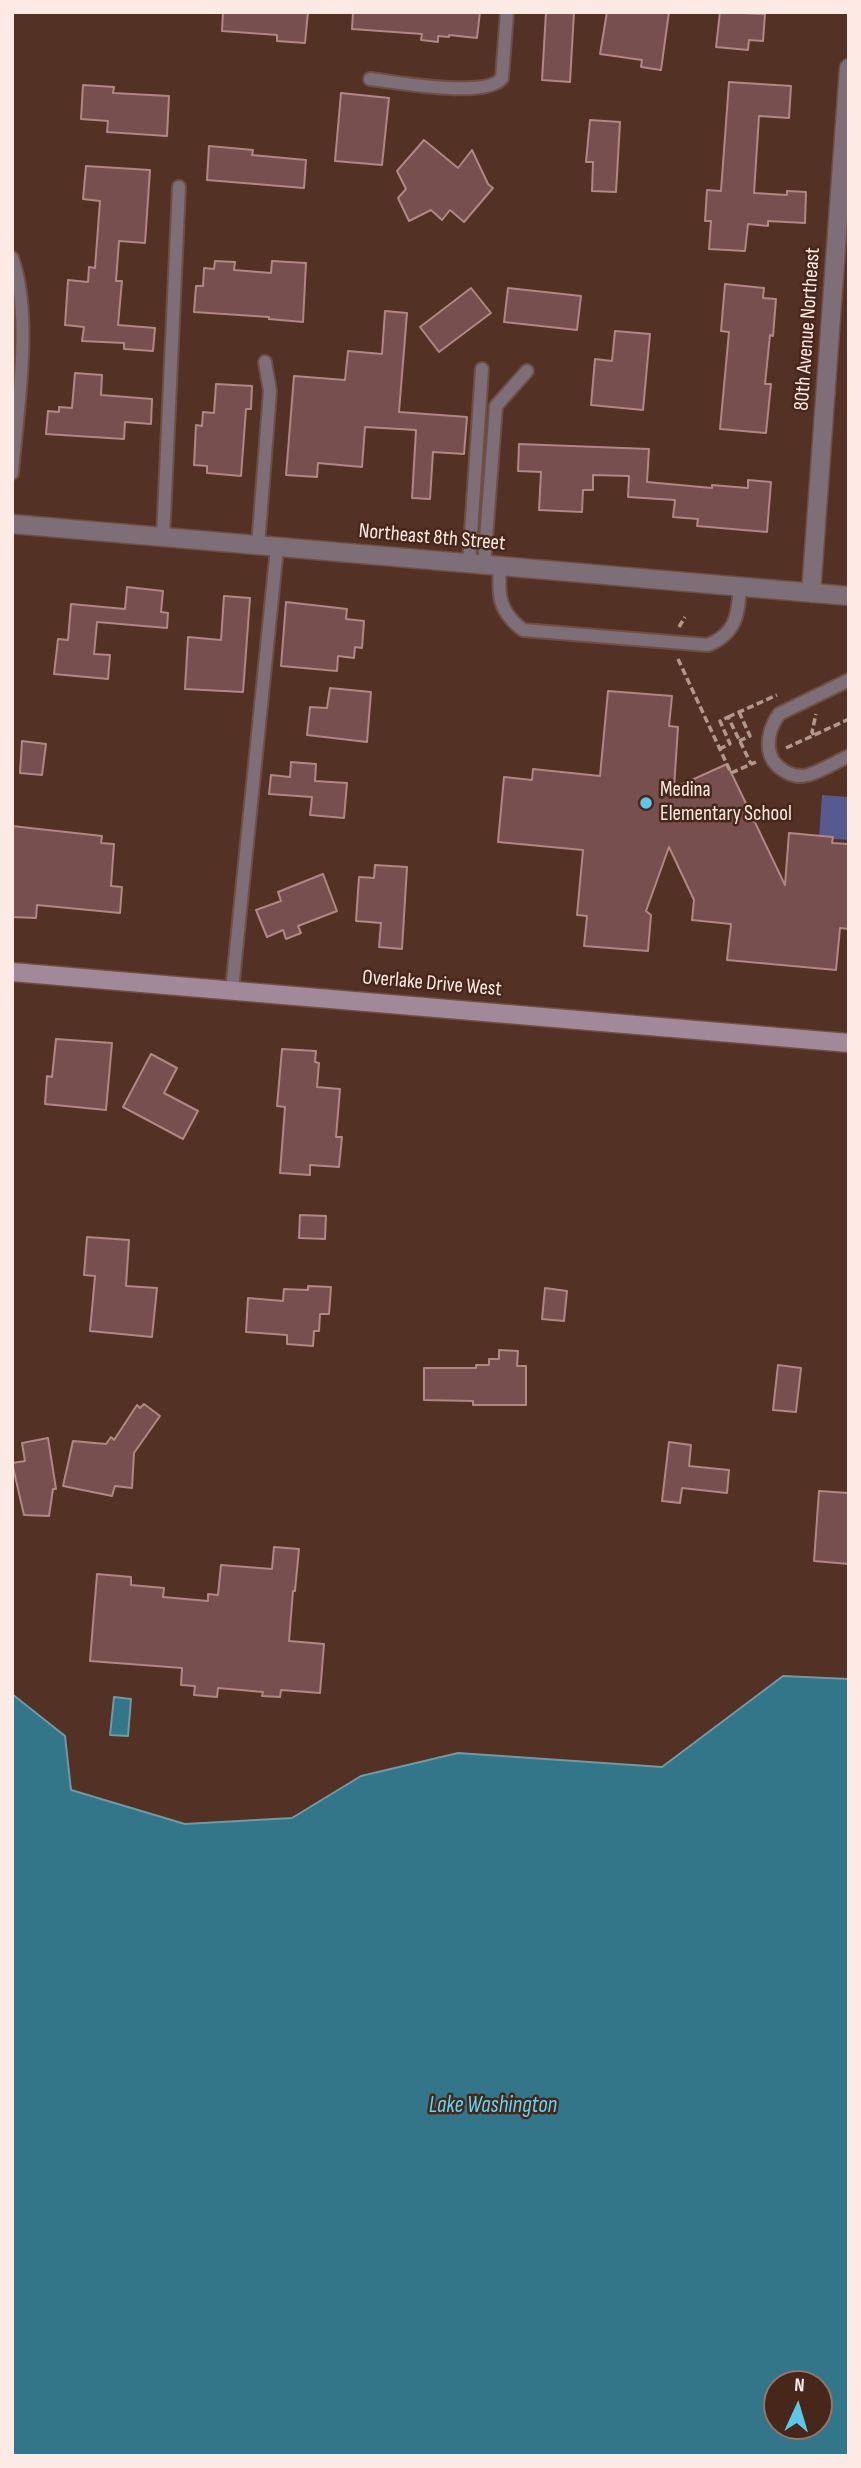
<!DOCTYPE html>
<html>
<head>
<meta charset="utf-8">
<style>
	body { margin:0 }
	#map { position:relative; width:861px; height:2468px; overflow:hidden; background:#543125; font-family:"Sofia Sans Condensed",sans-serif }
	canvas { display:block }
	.frame { position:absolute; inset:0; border:14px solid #fdeae4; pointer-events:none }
	.north { position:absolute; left:763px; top:2370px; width:70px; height:70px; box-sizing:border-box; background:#48271b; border:2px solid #90756b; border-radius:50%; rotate:4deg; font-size:19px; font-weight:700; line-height:28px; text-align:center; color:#fdeae4 }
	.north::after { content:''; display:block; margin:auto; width:24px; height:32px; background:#5bc8e7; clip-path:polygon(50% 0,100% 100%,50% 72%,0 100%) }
</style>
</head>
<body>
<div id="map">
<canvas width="861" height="2468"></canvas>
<div class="frame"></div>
<div class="north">N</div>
</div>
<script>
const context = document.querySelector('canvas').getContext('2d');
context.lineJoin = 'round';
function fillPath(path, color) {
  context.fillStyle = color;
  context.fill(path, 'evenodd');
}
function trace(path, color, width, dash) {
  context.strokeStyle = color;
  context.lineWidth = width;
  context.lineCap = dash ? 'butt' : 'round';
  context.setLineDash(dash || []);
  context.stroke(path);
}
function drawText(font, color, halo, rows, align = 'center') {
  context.font = font + ' "Sofia Sans Condensed",sans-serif';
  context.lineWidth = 5;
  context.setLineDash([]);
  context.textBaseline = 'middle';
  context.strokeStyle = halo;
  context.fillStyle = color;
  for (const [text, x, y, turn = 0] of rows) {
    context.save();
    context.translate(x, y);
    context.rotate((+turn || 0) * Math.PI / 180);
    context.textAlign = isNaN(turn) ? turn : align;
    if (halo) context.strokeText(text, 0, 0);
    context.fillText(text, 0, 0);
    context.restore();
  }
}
const green = new Path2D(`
	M822,795L849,797V840L819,838Z`);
const water = new Path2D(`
	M783,1676L849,1679V2456H12V1694L65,1736L71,1790L185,1824L292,1818L361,1776L458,1753L662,1767ZM777,2384H819V2426H777Z
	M114,1697L131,1699L128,1736L110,1735Z`);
const building = new Path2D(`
	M223,12H308L305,43L277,41V35L222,31Z
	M353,12H480L477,38L449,35V37L438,36V42L421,40L422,34L352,29Z
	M546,12H574L570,82L542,80Z
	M607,12H669L661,70L641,67L642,60L600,54Z
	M720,12L765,14L763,41L749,40L748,50L716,47Z
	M729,82L791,86L789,118L759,116L754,193L787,195V191L806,192L805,223L768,221V226L748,224L745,251L709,249L711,221H705L707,190L721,191Z
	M83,85L114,87L113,93L169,96L167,136L107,132L108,121L81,119Z
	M341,93L389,98L382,165L335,161Z
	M590,120L620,122L616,192L592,191L593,162H586Z
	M424,140L458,168L472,150L488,184L493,188L464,222L450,210L442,220L431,210L409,221L398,198L406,189L397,171Z
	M209,146L253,150L252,155L306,160L304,188L207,180Z
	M86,166L150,170L145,243L119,241L116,281H122L118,325L155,328L153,351L124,349V343L82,341L84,327L65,325L68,280L88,282L89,267L95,268L100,201L83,199Z
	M215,261L235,262L234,270L271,273L272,261L306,263L303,322L269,319V317L194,312L196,286H203L204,268L214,269Z
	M725,284L764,288L763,298L776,299L773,336L770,335L765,384H771L766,433L720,429L729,332L721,331Z
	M471,288L491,313L439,352L420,327Z
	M508,288L581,296L577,330L504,322Z
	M385,311L407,313L399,412L467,417L464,454L433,452L430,499L412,498L416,430L365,427L362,467L318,463L317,477L286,475L294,376L345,380L348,351L382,354Z
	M615,331L650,334L643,410L591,405L595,359L612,361Z
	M75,373L102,375L101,395L152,399L151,424L125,422L124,439L46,434L48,411L59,412V407L72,408Z
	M216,384L252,386L251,409H246L241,476L207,473V466L194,465L196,425L202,426L203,412L214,413Z
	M519,444L649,449L647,482L712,488V485L748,488V480L771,482L767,532L697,526L698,519L673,517L675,500L628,497L629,476L593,475V490H583L582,512L539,510L541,472L518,471Z
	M127,587L163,591L161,612L168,613L167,628L97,622L94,654L110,655L108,679L54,674L58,639L68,640L71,604L125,609Z
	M224,596L250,598L243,692L185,689L188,637L221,640Z
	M286,602L347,609L346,619L364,621L362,648L355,647L354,658L338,656L337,671L281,666Z
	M330,688L371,692L367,742L307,735L310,707L327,708Z
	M608,691L672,696L669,726L678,727L674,788L727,764L785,885L789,833L833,837L832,843L849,844V929L840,928L836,970L727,960L731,924L692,920L694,900L669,847L646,911L651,915L648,951L584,946L587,916L577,915L583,850L498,842L504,777L532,780L533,769L600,776Z
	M22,741L46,744L42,775L20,773Z
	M291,762L316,764L315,781L347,783L344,818L310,815L312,797L269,794L271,775L290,777Z
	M12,826L102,836L101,843L114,844L111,886L122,887L120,913L37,905L36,918L12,917Z
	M375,865L407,867L402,949L379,947L381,923L356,921L359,877L374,878Z
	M323,874L337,911L298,926L301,933L286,939L283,930L267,937L256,910L281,901L278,892Z
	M56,1039L112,1043L106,1110L45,1104L47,1076L52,1077Z
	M282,1049L316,1051L315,1062L319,1063L317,1087L340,1089L336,1137H342L339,1167L310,1165V1175L280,1173L285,1107L277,1106Z
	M151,1054L177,1068L164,1093L198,1111L183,1139L123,1107Z
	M300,1215L326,1216L325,1239L299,1238Z
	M87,1237L129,1240L126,1286L157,1288L152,1337L90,1331L95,1276L84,1275Z
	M308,1286L331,1287L329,1314H320L319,1331H314L313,1346L287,1344V1335L246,1332L248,1298L283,1301L284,1289L308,1290Z
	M545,1288L567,1291L564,1321L542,1319Z
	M499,1350L518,1351L517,1366H526V1405H473V1401L424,1400V1368H476V1365H489V1359H499Z
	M778,1365L801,1368L796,1412L773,1410Z
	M144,1404L160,1416L134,1453L132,1488L115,1486L112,1496L63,1486L73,1441L106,1444L111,1437L114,1440L137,1405L140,1408Z
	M48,1438L56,1489H53L49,1516L24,1515L12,1463L25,1461L22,1443Z
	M669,1442L691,1445L689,1466L729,1470L727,1493L682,1488L680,1503L662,1501Z
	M819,1491L849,1493V1564L814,1561Z
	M274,1547L299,1549L295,1591H293L289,1641L324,1644L320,1693L281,1690L280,1697L262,1696L263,1692L218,1688L217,1697L194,1695L195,1686L181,1685L182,1668L90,1661L97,1574L131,1577V1585L164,1588L163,1597L208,1601V1594L218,1595L221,1565L272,1569Z`);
const path = new Path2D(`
	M679,627L685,617
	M678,659L731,773L756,762
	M739,712L750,736L739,741
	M728,717L777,695
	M814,735L812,732L816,714
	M786,748L849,719
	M719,749L730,744L720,721L728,717L751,764`);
const lane = new Path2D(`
	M370,79C396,82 487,99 502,78L507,12
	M12,258C33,316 17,411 12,473
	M163,538L179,187
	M258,546L270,391L265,362
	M469,563L482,369
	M484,565L496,406L527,371
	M500,566C498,595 498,611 523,630L708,645C737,633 738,614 740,586
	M849,680L779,714C766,733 762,759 786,772C793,776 800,777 808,775C822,771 836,762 849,756
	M232,990L277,548`);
const street = new Path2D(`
	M12,524L849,596
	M811,593L849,68`);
const secondary = new Path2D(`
	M12,972L849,1043`);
const markers = [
	[646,803,7,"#5bc8e7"]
];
const streetNames = [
	["80th Avenue Northeast",808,329,-86],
	["Northeast 8th Street",432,538,5],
	["Overlake Drive West",432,984,5]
];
const poiNames = [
	["Medina",660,791],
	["Elementary School",660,815]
];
const waterNames = [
	["Lake Washington",493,2106]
];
fillPath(green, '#565a8f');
fillPath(water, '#347689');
trace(water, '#7099a4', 2);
fillPath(building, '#774f4e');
trace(building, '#b28685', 2);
trace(lane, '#6f4f44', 16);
trace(street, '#6f4f44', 21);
trace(secondary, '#6f4f44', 21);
trace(path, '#b1978e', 3.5, [7, 3.5]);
trace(lane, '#7d6e78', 12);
trace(street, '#7d6e78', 18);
trace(secondary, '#a28999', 18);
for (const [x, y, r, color] of markers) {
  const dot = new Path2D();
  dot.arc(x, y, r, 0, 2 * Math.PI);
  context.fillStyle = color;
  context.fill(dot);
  trace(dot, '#48271b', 2.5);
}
drawText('21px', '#fdeae4', '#48271b', streetNames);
drawText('21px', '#fdeae4', '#48271b', poiNames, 'left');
drawText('italic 23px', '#5ad9fd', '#48271b', waterNames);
</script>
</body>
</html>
